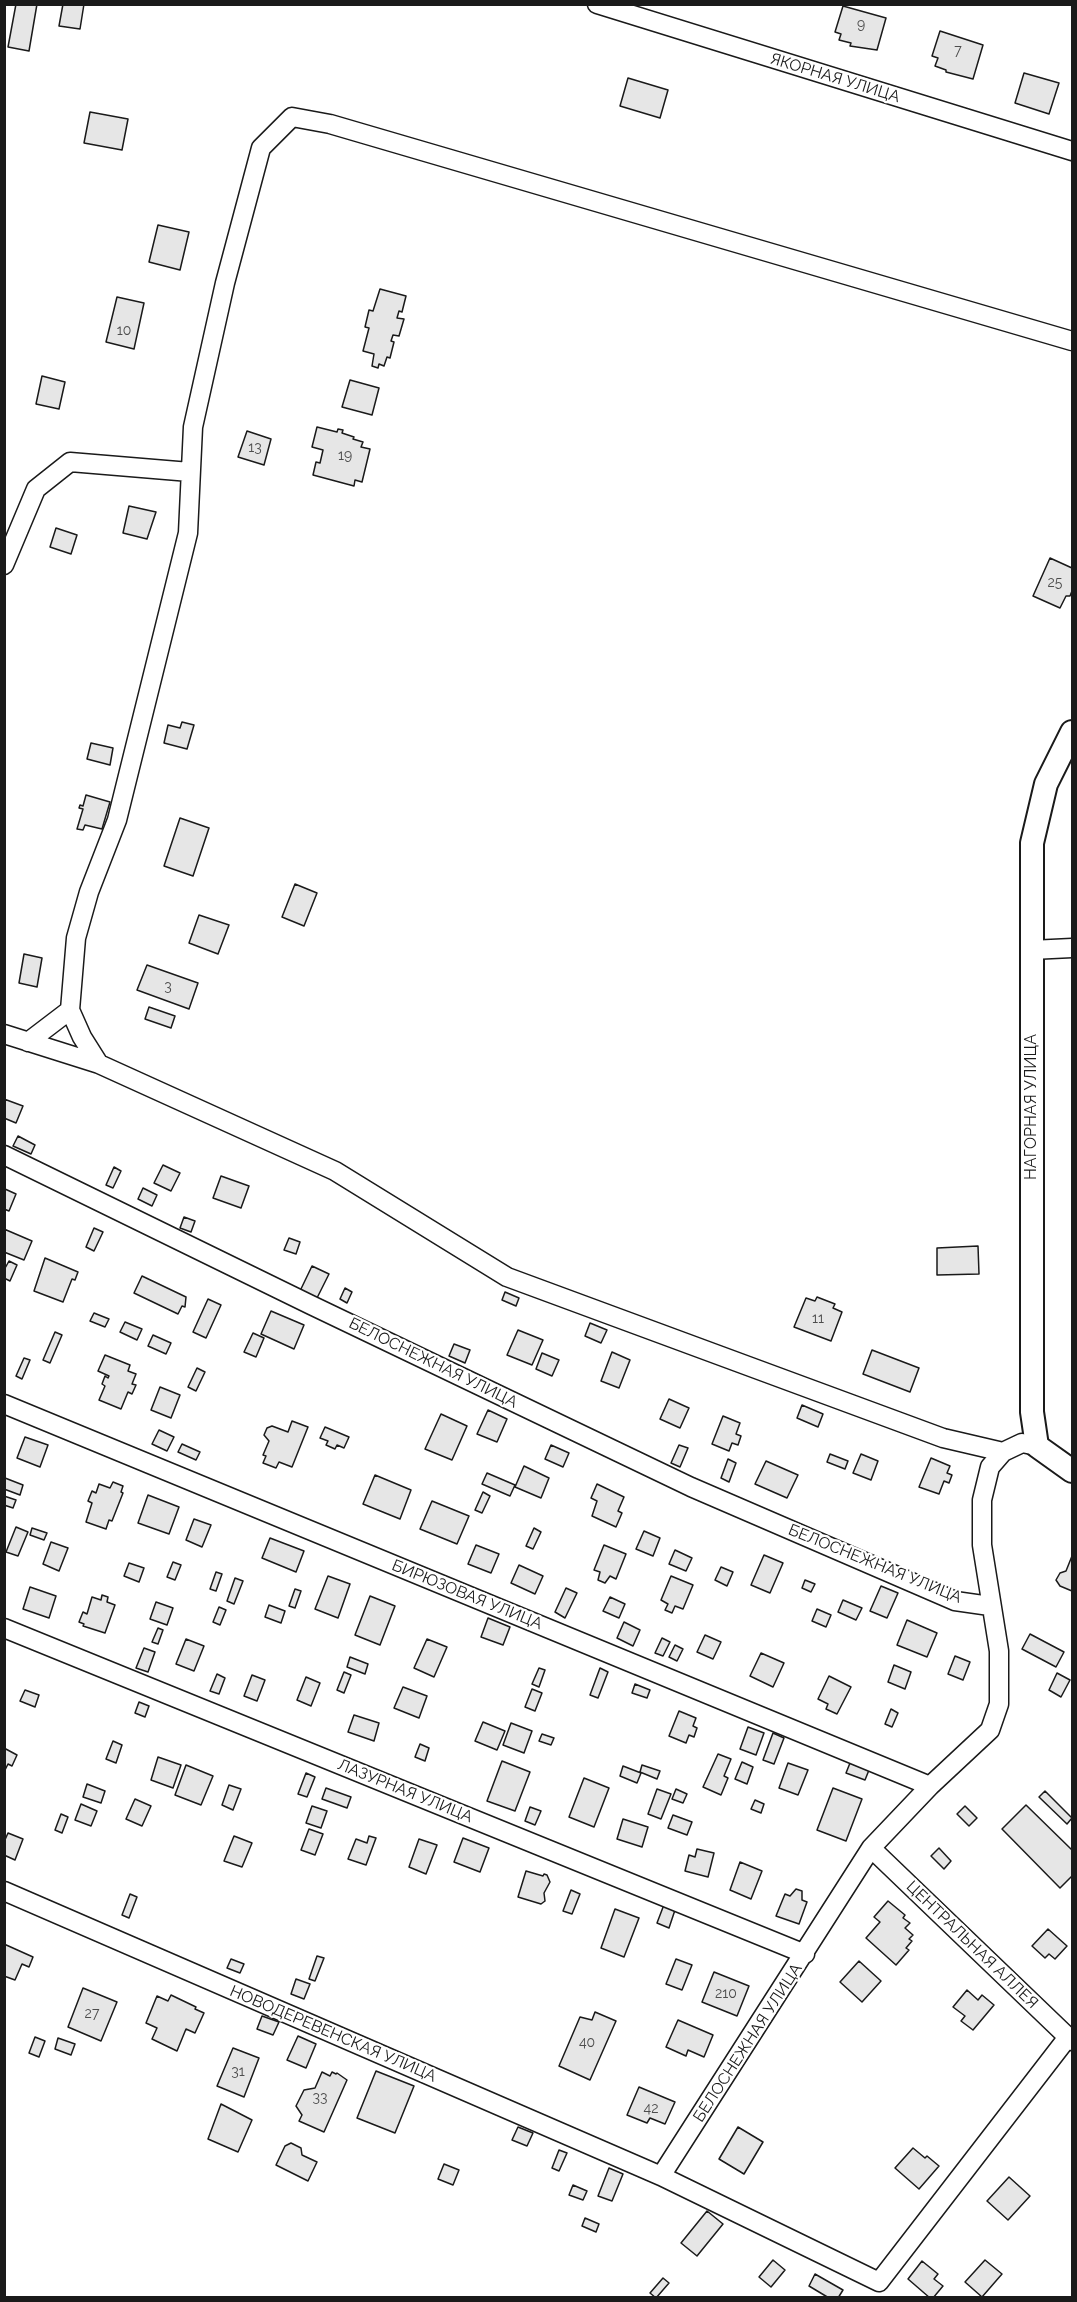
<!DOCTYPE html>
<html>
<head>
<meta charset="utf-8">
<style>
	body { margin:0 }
	#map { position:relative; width:1077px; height:2302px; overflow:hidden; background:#fff; font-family:Raleway,sans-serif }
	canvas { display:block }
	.frame { position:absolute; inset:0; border:6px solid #1a1a1a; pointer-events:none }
</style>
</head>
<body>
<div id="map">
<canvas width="1077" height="2302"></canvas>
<div class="frame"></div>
</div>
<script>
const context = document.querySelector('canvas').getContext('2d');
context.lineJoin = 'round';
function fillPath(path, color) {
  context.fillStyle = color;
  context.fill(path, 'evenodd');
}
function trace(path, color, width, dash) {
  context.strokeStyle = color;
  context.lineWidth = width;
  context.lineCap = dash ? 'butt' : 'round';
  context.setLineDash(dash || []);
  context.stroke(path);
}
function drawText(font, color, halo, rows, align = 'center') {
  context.font = font + ' Raleway,sans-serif';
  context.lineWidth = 4.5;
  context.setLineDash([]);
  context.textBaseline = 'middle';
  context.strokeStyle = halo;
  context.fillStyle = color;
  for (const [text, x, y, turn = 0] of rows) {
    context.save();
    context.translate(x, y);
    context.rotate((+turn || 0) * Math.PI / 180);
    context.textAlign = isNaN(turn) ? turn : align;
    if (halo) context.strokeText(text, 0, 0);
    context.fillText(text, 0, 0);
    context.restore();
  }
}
const building = new Path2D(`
	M16,4H37L29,51L8,47Z
	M63,4H84L80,29L59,26Z
	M843,6L886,18L877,50L850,46L851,43L839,40L841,34L835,32Z
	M940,31L983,45L973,79L946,72V70L935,66L938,58L932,56Z
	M1024,73L1059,83L1049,114L1015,103Z
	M628,78L668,90L660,118L620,106Z
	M90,112L128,119L122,150L84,143Z
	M158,225L189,232L180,270L149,262Z
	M380,289L406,296L402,312L399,311L397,318L404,319L399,336L393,335L391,341L394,342L390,358L387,357L384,366L379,364L378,368L372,366L374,354L363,351L369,328L365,327L369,310L373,311Z
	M117,297L144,303L134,349L106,342Z
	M42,376L65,382L59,409L36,404Z
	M350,380L379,388L372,415L342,407Z
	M317,427L337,432L338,429L343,430L342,433L354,437L353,439L363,442L361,447L370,449L362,482L355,480L354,486L313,475L316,462L320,463L323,450L312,447Z
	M247,431L271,439L264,465L238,457Z
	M129,506L156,512L147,539L123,533Z
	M56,528L77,535L71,554L50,547Z
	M1050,558L1072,568V591L1070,596H1066L1060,608L1033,596Z
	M182,722L194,725L187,749L164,743L168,725L180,728Z
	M91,743L113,748L110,765L87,759Z
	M86,795L110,802L102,829L85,825L83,830L77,829L83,809L79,808L80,805L83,806Z
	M180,818L209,828L193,876L164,866Z
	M295,884L317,893L304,926L282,917Z
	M199,915L229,925L218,954L189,943Z
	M24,954L42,958L37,987L19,983Z
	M147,965L198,983L189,1009L137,990Z
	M149,1007L175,1016L171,1028L145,1019Z
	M4,1099L23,1106L16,1123L4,1118Z
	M18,1136L35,1145L31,1154L13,1146Z
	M163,1165L180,1173L171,1191L154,1183Z
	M114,1167L121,1171L113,1188L106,1185Z
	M221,1176L249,1186L241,1208L213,1198Z
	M143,1188L157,1195L152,1206L138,1199Z
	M5,1189L16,1194L9,1211L4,1209Z
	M184,1217L195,1221L191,1232L180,1228Z
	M94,1228L103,1232L94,1251L86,1247Z
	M4,1229L32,1241L24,1260L4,1252Z
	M289,1238L300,1242L296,1254L284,1250Z
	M978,1246L979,1274L937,1275V1248Z
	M45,1258L78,1272L75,1280L72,1279L63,1302L34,1291Z
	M9,1261L17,1265L10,1281L4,1278V1270Z
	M312,1266L329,1274L317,1298L300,1291Z
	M142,1276L186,1297L185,1307L182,1306L178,1314L134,1293Z
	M345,1288L352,1292L347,1303L340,1299Z
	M505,1292L519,1298L516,1306L502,1300Z
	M817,1297L835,1304L833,1308L842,1312L831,1341L794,1327L806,1298L815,1301Z
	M208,1299L221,1305L206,1338L193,1332Z
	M271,1311L304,1325L294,1349L261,1334Z
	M94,1313L109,1319L105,1327L90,1321Z
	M125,1322L142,1329L137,1340L120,1332Z
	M590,1323L607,1330L601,1343L585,1336Z
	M518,1330L543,1340L532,1365L507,1355Z
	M55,1332L62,1335L50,1363L43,1360Z
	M253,1333L264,1338L256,1357L244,1352Z
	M153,1335L171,1343L166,1354L148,1346Z
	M454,1344L470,1350L465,1363L449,1356Z
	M872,1350L919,1368L910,1392L863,1374Z
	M612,1352L630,1360L619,1388L601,1381Z
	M542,1353L559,1360L552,1376L536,1369Z
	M105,1355L130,1365L128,1371L136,1374L132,1384L136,1385L132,1394L128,1392L121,1409L99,1400L105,1386L102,1384L105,1376L108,1378L109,1376L98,1371Z
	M24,1358L30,1360L22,1379L16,1376Z
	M197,1368L205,1372L196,1391L188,1387Z
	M160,1387L180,1395L171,1418L151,1410Z
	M669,1399L689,1408L680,1428L660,1419Z
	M802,1405L823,1414L818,1427L797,1418Z
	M488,1410L507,1419L497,1442L477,1434Z
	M441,1414L467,1426L452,1460L425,1449Z
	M723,1416L740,1423L736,1434L741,1436L738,1445L732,1443L729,1451L712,1444Z
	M292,1421L308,1427L292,1467L279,1462L276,1468L263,1463L266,1456L263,1455L269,1441L264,1435L267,1428L272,1426L288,1432Z
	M325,1427L349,1437L344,1448L337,1445L335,1449L326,1445L328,1441L320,1438Z
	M159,1430L174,1437L167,1451L152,1444Z
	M25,1437L48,1445L40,1467L17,1458Z
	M182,1444L200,1452L196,1460L178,1452Z
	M551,1445L569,1453L563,1467L545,1459Z
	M679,1445L688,1448L680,1467L671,1463Z
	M830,1454L848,1461L845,1469L827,1462Z
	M861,1454L878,1461L871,1480L853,1473Z
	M931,1458L950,1466L947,1473L952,1475L949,1483L944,1481L939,1494L919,1487Z
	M728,1459L736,1463L729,1482L721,1478Z
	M766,1461L798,1475L787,1498L755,1484Z
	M524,1466L549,1478L541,1498L515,1487Z
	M487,1473L515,1485L510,1496L482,1484Z
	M375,1475L411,1490L400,1519L363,1504Z
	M5,1478L23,1485L20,1495L4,1489Z
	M113,1482L123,1486L121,1492L123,1493L112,1521L109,1520L106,1529L86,1522L92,1503L88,1501L92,1491L96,1493L99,1484L110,1488Z
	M597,1484L624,1497L618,1511L622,1513L616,1527L592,1516L597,1501L591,1498Z
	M483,1492L490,1496L482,1513L475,1510Z
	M148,1495L179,1507L169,1534L138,1523Z
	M4,1496L16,1500L13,1508L4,1505Z
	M432,1501L469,1516L457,1544L420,1529Z
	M194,1519L211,1525L202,1547L186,1540Z
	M16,1527L28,1532L18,1556L6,1552Z
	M32,1528L47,1533L44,1540L30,1535Z
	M534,1528L541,1532L533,1549L526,1546Z
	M644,1531L660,1538L653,1556L636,1549Z
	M270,1538L304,1551L296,1572L262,1558Z
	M51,1542L68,1548L59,1571L43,1564Z
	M476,1545L499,1554L491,1573L468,1564Z
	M604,1545L626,1554L616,1579L610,1576L605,1583L598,1580L600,1572L594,1570Z
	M675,1550L692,1558L686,1571L669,1564Z
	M764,1555L783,1563L770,1593L751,1585Z
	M1072,1556V1591L1060,1586L1056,1580L1060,1573L1066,1571Z
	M173,1562L181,1565L175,1580L167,1577Z
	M129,1563L144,1568L139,1582L124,1576Z
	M519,1565L543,1576L535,1594L511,1583Z
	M721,1567L733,1572L727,1586L715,1580Z
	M216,1572L222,1574L216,1591L210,1589Z
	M328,1576L350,1584L338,1618L315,1609Z
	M671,1576L693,1585L683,1609L675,1606L672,1613L665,1610L668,1604L661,1600Z
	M235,1578L243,1581L234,1604L227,1601Z
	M805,1580L815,1584L811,1592L802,1588Z
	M881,1586L898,1593L887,1618L870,1611Z
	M30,1587L56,1596L49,1618L23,1609Z
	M566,1588L577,1593L565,1618L555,1612Z
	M295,1589L301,1591L295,1608L289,1606Z
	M102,1595L108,1597L107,1602L115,1605L105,1633L83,1626L84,1624L79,1622L83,1612L87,1614L92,1597L101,1600Z
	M370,1596L395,1606L380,1645L355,1635Z
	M610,1597L625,1604L619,1618L603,1611Z
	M843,1600L862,1608L856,1620L838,1612Z
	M156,1602L173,1608L167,1625L150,1619Z
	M269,1605L285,1611L281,1623L265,1617Z
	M219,1607L226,1610L220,1625L213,1622Z
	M817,1609L831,1615L826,1627L812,1621Z
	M488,1618L510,1627L503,1645L481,1637Z
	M907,1620L937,1633L927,1657L897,1645Z
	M624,1622L640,1630L633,1646L617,1638Z
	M158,1628L163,1630L158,1644L152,1642Z
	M1030,1634L1064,1652L1056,1667L1022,1649Z
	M705,1635L721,1642L713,1659L697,1652Z
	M662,1638L670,1642L663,1656L655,1653Z
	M186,1639L204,1646L194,1671L176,1664Z
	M427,1639L447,1647L434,1677L414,1668Z
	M675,1645L683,1649L677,1661L669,1657Z
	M144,1648L155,1652L148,1672L136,1668Z
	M761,1653L784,1663L773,1687L750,1676Z
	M955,1656L970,1662L963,1680L948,1674Z
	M350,1657L368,1664L365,1674L347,1667Z
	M894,1665L911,1672L905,1689L888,1682Z
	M539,1668L545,1670L539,1687L532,1684Z
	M600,1668L608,1672L598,1698L590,1695Z
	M344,1672L351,1675L344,1693L337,1690Z
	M1057,1673L1070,1680L1061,1697L1049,1690Z
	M217,1674L225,1678L219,1694L210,1691Z
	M252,1675L265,1680L257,1701L244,1696Z
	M829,1676L851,1687L837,1714L826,1709L828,1704L818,1699Z
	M306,1677L320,1683L311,1706L297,1700Z
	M635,1684L650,1690L647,1698L632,1693Z
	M403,1687L427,1696L419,1718L394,1708Z
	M532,1689L542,1693L535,1711L525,1707Z
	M25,1690L39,1695L35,1707L20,1701Z
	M139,1702L149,1706L145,1717L135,1713Z
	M891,1709L898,1713L892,1727L885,1724Z
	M679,1711L696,1718L693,1726L697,1728L694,1737L689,1735L686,1743L669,1736Z
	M354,1715L379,1723L374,1741L348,1732Z
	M483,1722L505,1731L497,1750L475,1741Z
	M511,1723L532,1731L524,1753L503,1745Z
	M748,1727L764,1733L756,1755L740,1749Z
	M773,1733L784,1738L774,1764L763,1760Z
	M542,1734L554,1738L551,1745L539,1741Z
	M113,1741L122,1745L116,1763L106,1759Z
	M420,1744L429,1748L425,1761L415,1757Z
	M4,1748L17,1755L12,1766L8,1764L4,1772Z
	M718,1754L731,1759L724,1776L728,1778L721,1795L703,1787Z
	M158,1757L181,1765L173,1788L151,1780Z
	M502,1761L530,1772L515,1811L487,1801Z
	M742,1762L753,1767L747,1784L735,1779Z
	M788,1763L808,1770L798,1795L779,1788Z
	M850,1763L869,1770L865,1780L846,1773Z
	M186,1765L213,1776L201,1805L175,1795Z
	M642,1765L660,1771L657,1779L640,1772Z
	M623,1766L641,1773L637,1783L620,1776Z
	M306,1773L315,1777L307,1797L298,1794Z
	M584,1778L609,1788L594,1827L569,1817Z
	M87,1784L105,1791L101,1803L83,1797Z
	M229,1785L241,1789L233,1810L222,1805Z
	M326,1788L351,1797L347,1808L322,1799Z
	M833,1788L862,1799L846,1841L817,1830Z
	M657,1789L671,1794L661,1819L648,1814Z
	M676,1789L687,1794L683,1803L672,1799Z
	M1045,1791L1072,1818L1067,1824L1039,1797Z
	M135,1799L151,1806L142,1826L126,1819Z
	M755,1800L764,1804L761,1813L751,1809Z
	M81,1804L97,1811L91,1826L75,1820Z
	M1026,1805L1072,1850V1876L1060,1888L1002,1829Z
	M312,1806L327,1811L321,1828L306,1823Z
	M965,1806L977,1818L969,1826L957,1814Z
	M530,1807L541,1811L535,1825L525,1821Z
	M61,1814L68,1817L62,1833L55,1830Z
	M673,1815L692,1822L687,1835L668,1828Z
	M623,1819L648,1827L642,1847L617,1839Z
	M309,1829L323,1834L315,1855L301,1850Z
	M8,1833L23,1839L15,1860L4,1855V1842Z
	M234,1836L252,1843L242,1867L224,1861Z
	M369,1836L376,1838L366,1865L348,1859L356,1839L367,1843Z
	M463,1838L489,1848L480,1872L454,1862Z
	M419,1839L437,1845L426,1874L409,1867Z
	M939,1848L951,1861L944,1869L931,1856Z
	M697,1849L714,1853L708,1877L685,1871L689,1855L695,1857Z
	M740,1862L762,1871L751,1899L730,1890Z
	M526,1871L543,1876L544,1874L547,1875L550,1882L544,1893L545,1901L541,1904L518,1897Z
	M796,1889L802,1891V1900L807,1902L799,1924L776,1916L785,1894L790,1896Z
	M571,1890L580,1894L572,1914L563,1911Z
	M130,1894L137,1897L129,1918L122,1915Z
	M888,1901L905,1915L903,1918L910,1923L905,1928L913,1935L909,1939L912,1941L906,1948L909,1950L896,1965L866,1938L880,1922L874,1917Z
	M665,1902L676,1907L669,1928L657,1923Z
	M615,1909L639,1918L624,1957L601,1948Z
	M1048,1929L1067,1946L1055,1959L1049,1954L1045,1958L1032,1946Z
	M4,1944L33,1957L29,1967L22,1964L15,1980L4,1976Z
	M317,1956L324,1958L315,1981L309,1979Z
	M231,1959L244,1964L240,1973L227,1968Z
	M676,1959L692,1965L682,1990L666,1984Z
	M859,1961L881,1981L862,2002L840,1982Z
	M714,1972L749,1986L737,2016L702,2002Z
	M296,1979L310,1984L304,1999L291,1994Z
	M83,1988L117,2002L101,2041L68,2027Z
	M967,1990L978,2000L982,1995L994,2005L973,2030L961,2021L965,2016L953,2007Z
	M171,1995L196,2007L195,2009L204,2013L195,2033L186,2029L177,2051L152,2039L157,2028L146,2023L157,1996L168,2001Z
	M595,2012L616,2021L590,2080L559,2066L580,2017L592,2020Z
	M262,2016L279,2022L273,2035L257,2029Z
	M678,2020L713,2035L704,2057L688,2050L686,2056L666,2047Z
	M298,2036L316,2044L306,2068L287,2060Z
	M35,2037L45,2041L39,2057L29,2053Z
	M58,2038L75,2044L71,2055L55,2049Z
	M233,2048L259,2058L244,2097L217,2086Z
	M376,2071L414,2086L395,2133L357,2118Z
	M322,2072L330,2076L332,2072L336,2074L337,2073L347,2080L324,2132L299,2121L302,2115L296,2106L304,2090L315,2088Z
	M639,2087L675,2102L665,2124L650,2118L647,2123L627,2115Z
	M221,2104L252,2120L238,2152L208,2139Z
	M518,2127L533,2133L527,2146L512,2140Z
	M738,2127L763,2142L744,2174L719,2159Z
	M291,2143L301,2148L302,2155L317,2162L308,2181L276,2165L285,2146Z
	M913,2148L925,2158L927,2156L939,2166L919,2189L895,2168Z
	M559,2150L567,2153L559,2171L552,2168Z
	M444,2164L459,2170L453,2185L438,2179Z
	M609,2168L623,2174L612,2201L598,2196Z
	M1009,2177L1030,2196L1008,2220L987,2201Z
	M573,2185L587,2191L583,2200L569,2195Z
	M707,2211L723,2224L697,2256L681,2243Z
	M585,2218L599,2224L596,2232L582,2226Z
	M773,2260L785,2270L771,2287L759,2277Z
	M985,2260L1002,2274L982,2297L965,2282Z
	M922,2261L938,2274L934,2279L943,2286L933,2298H930L908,2279Z
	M815,2274L843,2290L838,2298H829L809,2286Z
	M663,2278L669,2283L656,2298L650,2293Z`);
const minor = new Path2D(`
	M597,4L1072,151
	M4,565L36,489L70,462L190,472
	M1031,950L1072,948
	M70,1010L82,1037L99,1064
	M4,1034L99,1064L335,1171L507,1277L943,1438L1003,1452
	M28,1042L70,1010L76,938L89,892L117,820L188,533L193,427L225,283L261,148L292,117L330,124L1072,341
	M4,1155L311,1305L691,1487L955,1601L990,1606
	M4,1404L930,1786
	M1037,1446L1022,1443L1003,1452L990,1467L982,1500V1545L999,1651V1704L990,1730L930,1786L871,1848L661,2176L879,2282L1068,2037
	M4,1628L805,1954
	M871,1848L1072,2041
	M4,1891L661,2176`);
const tertiary = new Path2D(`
	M1072,732L1046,784L1032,843V1412L1037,1446L1072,1471`);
const numberNames = [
	["9",861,25],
	["7",958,51],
	["10",124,331],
	["13",255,448],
	["19",345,456],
	["25",1055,583],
	["3",168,987],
	["11",818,1319],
	["210",726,1994],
	["27",92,2014],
	["40",587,2043],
	["31",238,2072],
	["33",320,2098],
	["42",651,2109]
];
const streetNames = [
	["ЯКОРНАЯ УЛИЦА",835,78,17],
	["НАГОРНАЯ УЛИЦА",1031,1107,-90],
	["БЕЛОСНЕЖНАЯ УЛИЦА",433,1363,26],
	["БЕЛОСНЕЖНАЯ УЛИЦА",875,1564,22],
	["БИРЮЗОВАЯ УЛИЦА",467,1595,22],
	["ЛАЗУРНАЯ УЛИЦА",405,1791,22],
	["ЦЕНТРАЛЬНАЯ АЛЛЕЯ",972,1945,44],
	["НОВОДЕРЕВЕНСКАЯ УЛИЦА",333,2034,23],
	["БЕЛОСНЕЖНАЯ УЛИЦА",748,2043,-57]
];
fillPath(building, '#e6e6e6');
trace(building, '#1a1a1a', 1.5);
trace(minor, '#1a1a1a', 21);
trace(tertiary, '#1a1a1a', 26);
trace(minor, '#fff', 18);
trace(tertiary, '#fff', 22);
drawText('14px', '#4d4d4d', null, numberNames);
drawText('16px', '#1a1a1a', '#fff', streetNames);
</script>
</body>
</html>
